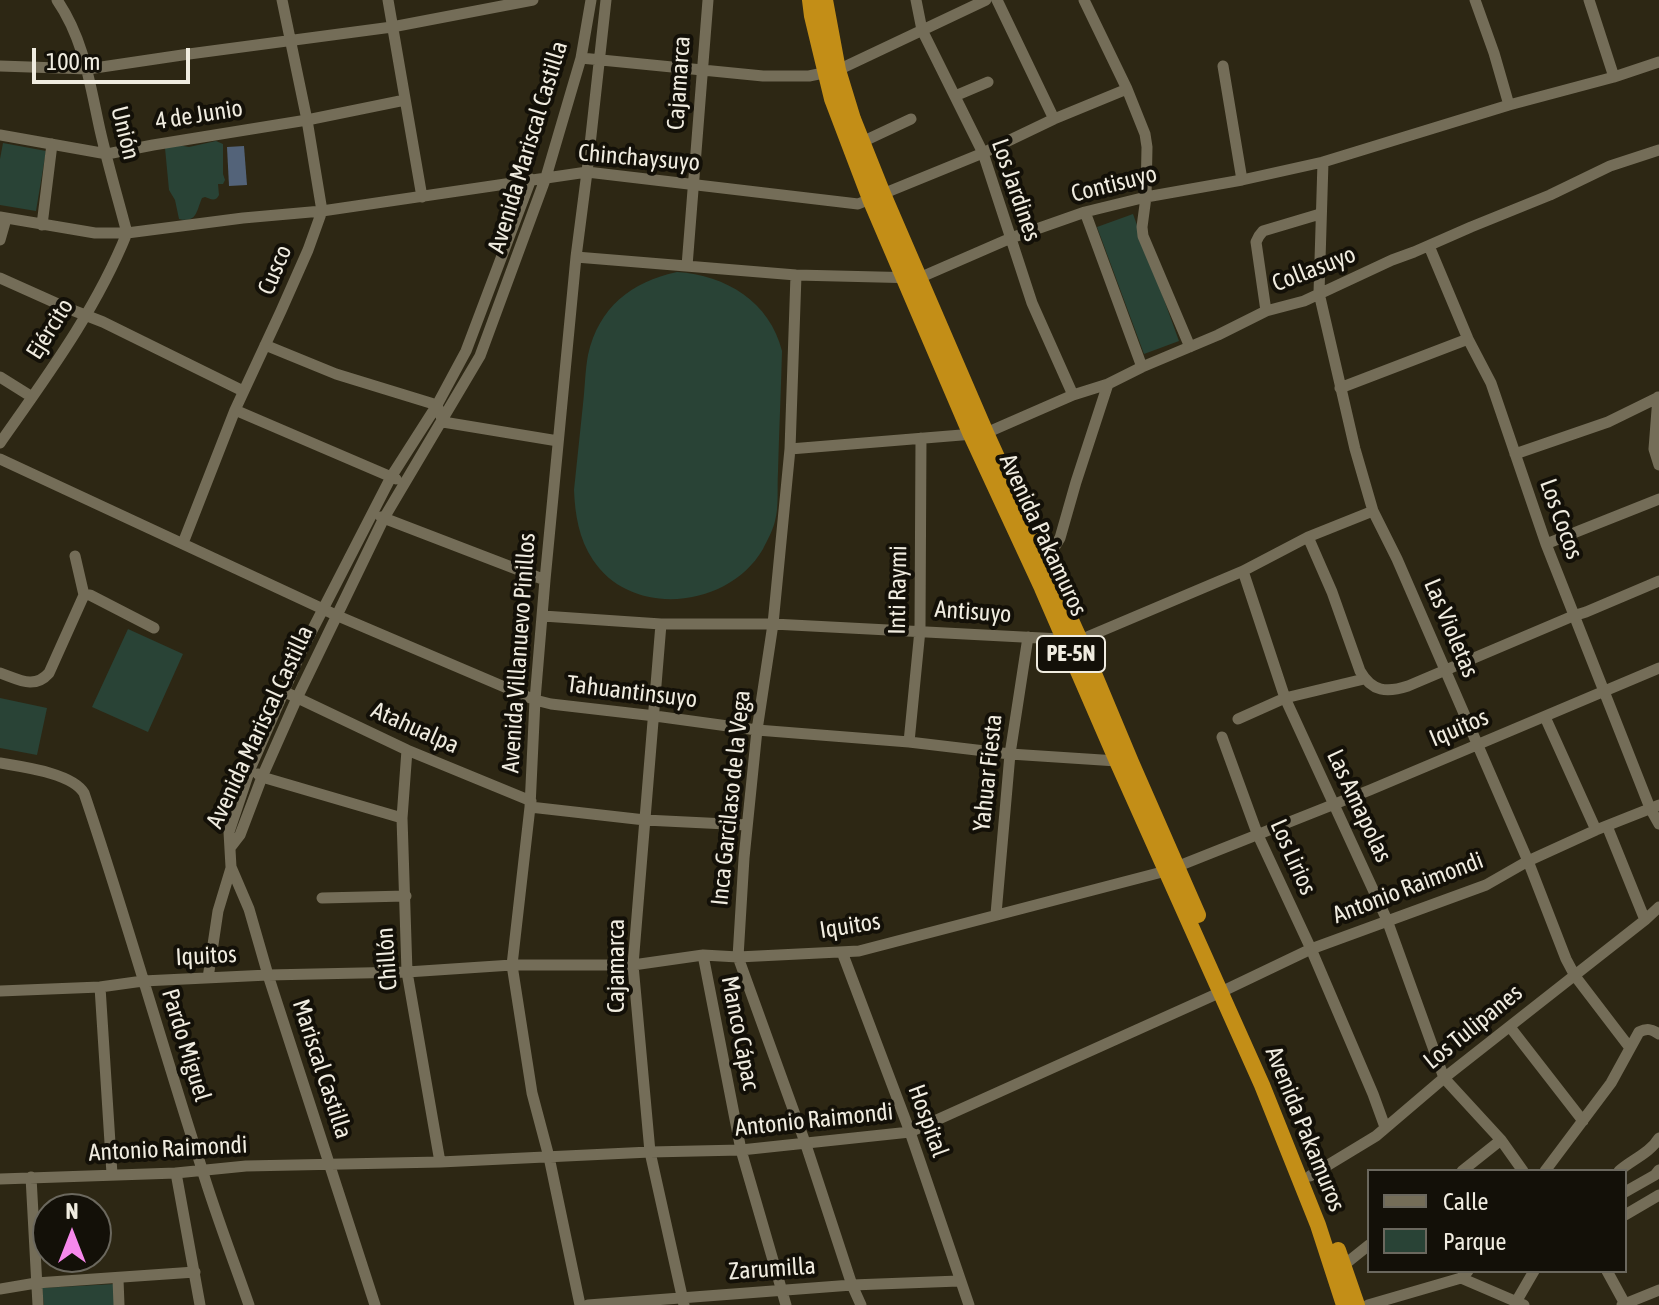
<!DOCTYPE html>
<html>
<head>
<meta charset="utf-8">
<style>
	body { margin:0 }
	#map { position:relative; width:1659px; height:1305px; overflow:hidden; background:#2d2714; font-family:"Asap Condensed",sans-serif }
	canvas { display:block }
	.legend { position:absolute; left:1367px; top:1169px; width:260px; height:104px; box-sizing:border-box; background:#131008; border:2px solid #6b685e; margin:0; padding:10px 14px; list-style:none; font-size:24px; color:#f0ece0 }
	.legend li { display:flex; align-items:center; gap:16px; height:40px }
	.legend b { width:40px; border:2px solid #6b685e }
	.north { position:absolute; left:32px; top:1193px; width:80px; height:80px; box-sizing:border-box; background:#131008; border:2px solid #6b685e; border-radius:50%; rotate:0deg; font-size:22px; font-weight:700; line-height:32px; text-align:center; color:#f0ece0 }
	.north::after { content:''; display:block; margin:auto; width:28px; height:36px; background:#f788ec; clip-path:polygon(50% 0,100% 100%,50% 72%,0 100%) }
	.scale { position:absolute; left:32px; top:48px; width:158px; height:36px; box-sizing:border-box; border:4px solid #f0ece0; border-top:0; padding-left:10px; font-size:24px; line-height:28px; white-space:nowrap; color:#f0ece0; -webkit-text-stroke:6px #131008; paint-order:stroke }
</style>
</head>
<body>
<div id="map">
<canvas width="1659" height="1305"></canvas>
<ul class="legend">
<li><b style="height:10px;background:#746d58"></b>Calle</li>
<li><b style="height:22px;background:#294336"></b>Parque</li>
</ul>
<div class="north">N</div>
<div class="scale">100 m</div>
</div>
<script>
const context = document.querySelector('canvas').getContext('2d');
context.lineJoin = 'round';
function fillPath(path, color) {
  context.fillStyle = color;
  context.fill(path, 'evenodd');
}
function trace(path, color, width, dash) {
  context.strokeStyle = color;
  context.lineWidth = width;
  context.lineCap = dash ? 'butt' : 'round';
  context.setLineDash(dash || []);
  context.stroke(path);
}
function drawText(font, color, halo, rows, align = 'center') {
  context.font = font + ' "Asap Condensed",sans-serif';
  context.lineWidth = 8;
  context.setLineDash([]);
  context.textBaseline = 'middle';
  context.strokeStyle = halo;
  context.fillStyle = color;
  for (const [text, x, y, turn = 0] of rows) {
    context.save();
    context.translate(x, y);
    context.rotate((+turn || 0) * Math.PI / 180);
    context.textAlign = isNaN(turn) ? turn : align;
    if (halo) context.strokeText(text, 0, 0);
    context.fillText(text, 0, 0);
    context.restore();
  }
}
const green = new Path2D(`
	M216,141L223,144V174L225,180L223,184H218L219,195C216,202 210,199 205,197L202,198C196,212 197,223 179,219L175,200L169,190L165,148L177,145L189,147Z
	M3,143L46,151L36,211L0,205V159Z
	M1133,214L1179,341L1144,354L1097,227Z
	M677,272C726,275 770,302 782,351C781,391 779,432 778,472C777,488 779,507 775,521C773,530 767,541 763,549C729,608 632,619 593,560C579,539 575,515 574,490C577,461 580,433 583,404C585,388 585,371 588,355C599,307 631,282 677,272Z
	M128,629L183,654L148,732L92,707Z
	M0,698L47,708L37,755L0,748Z
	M115,1284V1305H44L42,1288Z`);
const water = new Path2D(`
	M244,146L247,185L229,186L227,147Z`);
const minor = new Path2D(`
	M57,0C84,39 90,85 100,130C108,165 118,199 127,233
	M388,0L422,197
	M916,0L922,30L983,153L1032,303L1073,395
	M997,0L1054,119
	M1084,0L1127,89L1145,134L1147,147L1146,197L1142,227L1143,236L1190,347
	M1475,0L1494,53L1509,105
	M1589,0L1614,77
	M581,58L763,76H809L838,70L986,0
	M0,66L88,69L189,54L392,27L533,0
	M1223,66L1242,180
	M955,96L988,82
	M0,135L107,154L153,145L307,120L405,100
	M862,142L911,119
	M1323,162L1319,293L1355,449L1373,511L1397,559L1528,861L1566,959L1575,976L1630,1048
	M1085,212L1142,367
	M0,217L95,233H127L243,218L322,211L587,172L858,204L983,153L1054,119L1127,89
	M42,225L52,144
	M0,240L6,219
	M1429,246L1468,339L1491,383L1546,544L1650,808L1659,824
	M576,257L796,275L919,278L1011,238L1085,212L1146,197L1242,180L1323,162L1509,105L1614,77L1659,62
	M687,266L708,0
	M796,275L790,449L773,624L757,730L744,858L738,957L806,1145L852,1285L861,1305
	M0,278L67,308L103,322L243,391
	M1266,311L1256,242L1259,236L1263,231L1320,214
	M265,345L336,374L437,405L443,422L558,441
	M0,377L32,397
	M1340,388L1468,339
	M1658,397L1654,449L1659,465
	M235,410L396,479
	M0,443C47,376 96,310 127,233
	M790,449L986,433L1073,395L1108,384L1142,367L1218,335L1266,311L1304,301L1392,260L1414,252L1471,227L1550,195L1610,166L1659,150
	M1515,454L1608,422L1659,397
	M0,459L338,616L535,700L551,704L655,716L757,730L909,742L1010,754L1117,761
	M381,517L545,580
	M1308,537L1332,592L1360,671C1372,692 1387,693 1408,686L1573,616L1586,612L1659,581
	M183,543L235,410L281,311L308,250L322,211L307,120L282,0
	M1546,544L1659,499
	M75,556L84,595
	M1044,564L1060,538L1076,482L1108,384
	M1243,571L1285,698L1387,920L1444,1078L1501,1140L1523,1171
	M543,616L661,624H773L1080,640L1243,571L1308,537L1373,511
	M661,624L633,965L650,1152L684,1305
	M0,673C18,679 34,690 49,673L84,595H90L154,628
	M283,691L407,750L531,801
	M1545,717L1596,830
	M1238,719L1285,698L1364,679
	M1222,737L1257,833L1311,949L1373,1094L1385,1127
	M909,742L920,630L921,438
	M407,750L402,818L407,972L440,1162
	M0,763C23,767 72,773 84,793C126,917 161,1042 201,1166C215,1213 233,1259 249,1305
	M258,774L262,777L402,818
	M530,807L645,820L747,825
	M1607,826L1645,920
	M230,848L240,835L262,777L297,698L384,518L480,356L546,177L581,58L591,0
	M322,898L406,896
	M996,914L1010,754L1028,637
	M842,952L910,1132L969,1305
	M703,955L741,1150L786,1305
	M208,978L218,911L231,868
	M100,987L112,1174
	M0,991L100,987L143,981L268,975L407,972L512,965H633L703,955L738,957L859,951L1166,871L1370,790L1659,668
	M1510,1027L1583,1121
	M1462,1171L1501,1140
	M1545,1171L1611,1083L1639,1032C1647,1028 1651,1029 1659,1034
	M1619,1171C1631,1160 1650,1153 1659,1138
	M176,1173L200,1305
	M1310,1176L1376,1136L1444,1078L1645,920L1659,907
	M31,1177L38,1305
	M0,1179L176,1173L246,1166L440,1162L650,1152L741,1150L910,1132L1221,992L1311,949L1486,885L1528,861L1596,830L1659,805
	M1625,1192L1655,1175L1659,1170
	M1625,1215L1659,1195
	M1344,1265L1369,1245
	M1607,1271L1625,1304
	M1461,1278L1524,1305
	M118,1279L119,1305
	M0,1289L36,1283L195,1272
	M1516,1302L1534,1271
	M375,1305L268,975L249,909L231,867L229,832L250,769L302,650L391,477L437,405L466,351L531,179
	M580,1305L549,1157L532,1093L512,965L530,807L535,700L545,580L576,257L587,172L606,0
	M588,1305L852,1285L959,1281
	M1368,1305L1461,1278L1468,1271
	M1622,1305L1659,1290`);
const highway = new Path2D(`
	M810,0L812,16L832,99L870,199L971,435L1042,588L1117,761L1262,1085L1318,1225L1344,1305
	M825,0L838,70L853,119L883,194L986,433L1080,640L1131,762L1198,915
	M1338,1250L1357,1305`);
const shields = [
	[1071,654,68]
];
const shieldNames = [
	["PE-5N",1071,654]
];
const streetNames = [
	["Cajamarca",679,83,-86],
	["4 de Junio",199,115,-9],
	["Unión",125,133,76],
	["Avenida Mariscal Castilla",528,147,-73],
	["Chinchaysuyo",639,158,5],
	["Contisuyo",1114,184,-14],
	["Los Jardines",1016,190,71],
	["Collasuyo",1314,269,-21],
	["Cusco",275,270,-67],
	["Ejército",50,329,-58],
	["Los Cocos",1561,519,70],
	["Avenida Pakamuros",1043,535,65],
	["Inti Raymi",898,590,-89],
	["Antisuyo",973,612,4],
	["Las Violetas",1451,628,67],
	["Avenida Villanuevo Pinillos",519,653,-86],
	["Tahuantinsuyo",632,692,7],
	["Avenida Mariscal Castilla",260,727,-65],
	["Atahualpa",415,728,24],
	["Iquitos",1459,728,-23],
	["Yahuar Fiesta",988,773,-84],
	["Inca Garcilaso de la Vega",731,798,-84],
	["Las Amapolas",1359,806,65],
	["Los Lirios",1293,857,66],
	["Antonio Raimondi",1408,888,-21],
	["Iquitos",850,926,-9],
	["Iquitos",206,956,-3],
	["Chillón",387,959,-94],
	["Cajamarca",616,966,-90],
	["Los Tulipanes",1473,1027,-39],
	["Manco Cápac",740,1033,79],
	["Pardo Miguel",186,1045,73],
	["Mariscal Castilla",322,1069,72],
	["Antonio Raimondi",814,1120,-6],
	["Hospital",928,1121,70],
	["Avenida Pakamuros",1305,1129,68],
	["Antonio Raimondi",168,1149,-3],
	["Zarumilla",772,1269,-4]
];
fillPath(green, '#294336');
fillPath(water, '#536379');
trace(minor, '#746d58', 11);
trace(highway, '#c38e17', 16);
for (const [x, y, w] of shields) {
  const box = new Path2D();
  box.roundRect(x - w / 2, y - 18, w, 36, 6);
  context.fillStyle = '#131008';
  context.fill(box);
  trace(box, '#f0ece0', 2);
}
drawText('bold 22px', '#f0ece0', null, shieldNames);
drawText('24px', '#f0ece0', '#131008', streetNames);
</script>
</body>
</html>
